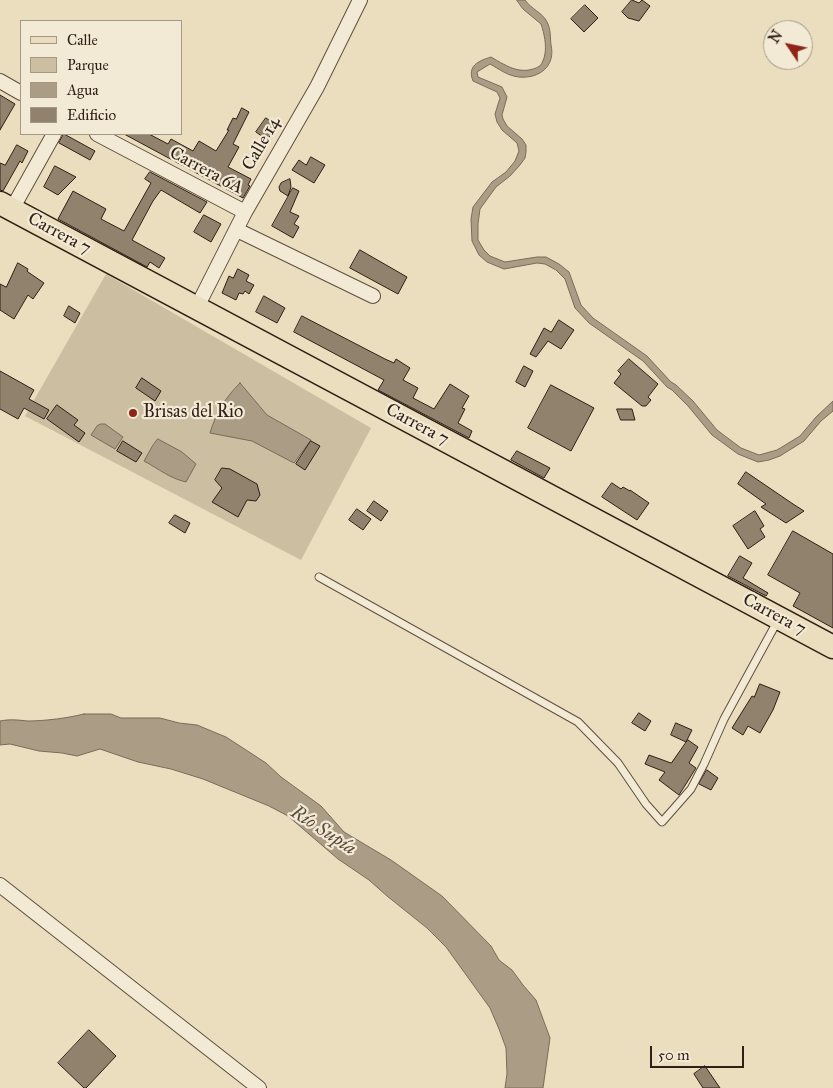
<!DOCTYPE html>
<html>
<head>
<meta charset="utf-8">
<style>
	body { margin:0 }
	#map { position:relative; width:833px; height:1088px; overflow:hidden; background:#ebdebe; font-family:"IM FELL Great Primer",serif }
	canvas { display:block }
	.legend { position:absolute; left:20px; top:20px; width:162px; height:115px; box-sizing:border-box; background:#f2ead5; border:1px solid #a49989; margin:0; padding:6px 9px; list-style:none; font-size:15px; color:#2f1f16 }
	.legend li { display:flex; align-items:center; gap:10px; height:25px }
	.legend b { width:25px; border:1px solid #a49989 }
	.north { position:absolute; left:763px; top:20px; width:50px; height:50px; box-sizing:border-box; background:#f2ead5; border:1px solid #a49989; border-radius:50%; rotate:304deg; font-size:14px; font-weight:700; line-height:20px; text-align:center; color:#2f1f16 }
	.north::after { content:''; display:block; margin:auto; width:18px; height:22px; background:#8f2418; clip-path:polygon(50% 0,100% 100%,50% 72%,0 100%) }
	.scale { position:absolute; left:650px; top:1046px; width:94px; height:22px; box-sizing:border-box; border:2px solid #2f1f16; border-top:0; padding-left:6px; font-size:15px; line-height:18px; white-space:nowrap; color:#2f1f16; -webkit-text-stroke:4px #f2ead5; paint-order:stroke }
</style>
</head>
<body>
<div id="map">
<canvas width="833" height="1088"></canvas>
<ul class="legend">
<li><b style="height:6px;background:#ebdebe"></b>Calle</li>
<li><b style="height:14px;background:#cbbea1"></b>Parque</li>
<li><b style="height:14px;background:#ab9d85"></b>Agua</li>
<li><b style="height:14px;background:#91826d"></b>Edificio</li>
</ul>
<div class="north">N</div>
<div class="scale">50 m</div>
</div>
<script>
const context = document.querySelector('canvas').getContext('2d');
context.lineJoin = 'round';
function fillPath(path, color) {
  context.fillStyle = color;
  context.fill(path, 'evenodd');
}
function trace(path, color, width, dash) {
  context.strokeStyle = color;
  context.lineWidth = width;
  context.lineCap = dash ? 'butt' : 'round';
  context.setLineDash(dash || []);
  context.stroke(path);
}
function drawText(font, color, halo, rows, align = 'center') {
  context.font = font + ' "IM FELL Great Primer",serif';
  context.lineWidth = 4.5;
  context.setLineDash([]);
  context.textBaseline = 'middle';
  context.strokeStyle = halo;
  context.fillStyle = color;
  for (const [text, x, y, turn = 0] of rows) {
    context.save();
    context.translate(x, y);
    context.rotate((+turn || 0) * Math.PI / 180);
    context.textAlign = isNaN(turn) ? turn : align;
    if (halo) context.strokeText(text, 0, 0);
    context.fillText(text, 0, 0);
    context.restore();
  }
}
const green = new Path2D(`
	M106,274L371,428L301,560L25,416Z`);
const water = new Path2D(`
	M517,0H525C531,9 543,13 547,22C551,29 550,37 551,45C556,66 539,79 519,77C508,76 499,69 490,64L477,72L478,77L502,87L507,97L502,115L503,119L507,126L522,139L526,145V152L525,158L520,165L510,176L496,187L480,209L478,224V240L484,250L490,256L505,262L537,257H546L559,264L569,272L581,305L593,318L647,356L671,382L676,385L693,401L717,430L741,448L759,455L777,450L800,436L816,417L833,401V411L821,421L804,441L780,456L769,460L758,462L738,454L712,435L688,406L672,390L667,387L643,361L589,323L575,308L565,279L556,270L545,264L537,263L504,269L487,262L479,255L472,241L471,219L473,207L492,182L506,172L515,161L519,151L517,143L502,130L497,122L495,114L500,98L497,92L473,81C467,66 478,61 491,57C508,67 522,76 540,66C549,54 545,36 541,24L523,9Z
	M240,383L267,415L311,440L294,463L252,441L210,433C216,413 225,398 240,383Z
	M101,424H105L123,437L115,449L91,435L97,426Z
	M158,439L182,452L196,464L186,482C169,478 159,469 144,461L153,445Z
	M84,714H111L121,718H160L179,723L197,725L226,737L266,763L281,777L321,806L344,832L391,860L442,896L491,946L499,960L512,970L523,985L536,1000L550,1038L543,1088H505L507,1074L506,1048L499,1029L490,1008L446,947L427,928L387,896L369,880L338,859L288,816L269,806L203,779L171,769L138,762L100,749L77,756L62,753L39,751L10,744L0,745V721C10,719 18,720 28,721C45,721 68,718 84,714Z`);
const building = new Path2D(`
	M632,0L639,3L642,0L650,6L639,21L628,18L622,12Z
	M585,5L598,18L584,32L571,19Z
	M0,95L15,104L0,130Z
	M242,108L249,112L233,144L239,147L228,167L251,179L248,185L250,186L243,198L124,134H149L168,144L171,139L193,151L199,141L216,151L229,130H227L233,118L236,119Z
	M266,118L277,126L267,140L256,132Z
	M64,134L95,151L90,160L59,143Z
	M17,145L28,151L22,163L20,161L3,191L0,190V163L5,165Z
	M311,157L325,165L314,183L292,170L299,160L306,165Z
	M55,166L76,177L58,195L44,187Z
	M150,172L207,202L200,213L161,190L153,201L132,240L165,258L159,268L150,262L147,267L58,219L73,191L106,209L101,219L124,231L151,183L145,179Z
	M290,179L291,187L288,196L280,191L279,187L281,183Z
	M293,188L299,191L290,212L299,216L294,224L299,227L293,238L272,226Z
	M204,215L221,224L211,242L194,232Z
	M360,250L407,277L398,294L350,268Z
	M18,263L28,269L27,271L28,272L44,283L33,299L28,295L14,319L0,310V284L6,287Z
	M238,269L249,275L246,281L254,285L249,294L245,291L243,294L239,293L236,300L222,293L229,276L233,278Z
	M264,296L285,308L277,323L256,312Z
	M69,306L80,313L75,323L64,316Z
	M302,316L385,359L394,363L396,359L410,368L403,380L418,388L413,398L434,409L450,384L469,396L462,408L465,409L458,423L472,431L469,438L378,390L384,380L294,332Z
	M559,320L574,330L561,349L548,341L536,357L530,354L544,328L551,332Z
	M629,359L658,384L648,397L651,400L646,406H642L614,383L621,374L618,371Z
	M524,366L533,371L525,387L516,382Z
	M0,371L34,390L29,399L49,410L44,419L24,408L18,419L0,409Z
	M142,378L161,391L155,401L136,388Z
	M551,385L594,408L571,451L528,428Z
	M57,405L78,420L74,425L85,433L79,442L47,419Z
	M617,409H632L635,420H621Z
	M123,441L142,453L136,462L117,451Z
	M311,441L320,446L305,470L296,464Z
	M517,451L550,468L544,478L511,460Z
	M222,468L230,469L257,484L260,495L256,501L247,500L238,517L212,502L222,488L215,480Z
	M746,472L793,504L804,511L786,523L761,507L766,504L738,484Z
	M612,483L621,489L623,487L630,491V490L649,503L637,520L602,497Z
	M374,501L388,511L381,521L367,511Z
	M357,509L371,519L363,530L349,520Z
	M755,511L764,526L760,529L765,537L748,549L733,526Z
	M175,515L190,523L185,533L169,523Z
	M793,531L833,554V628L793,606L800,593L768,575Z
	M740,556L752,563L743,578L768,593L766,596L728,576Z
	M760,684L780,692L773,710L760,733L748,726L743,735L732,728L752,696L754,697Z
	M639,713L651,721L645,731L632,723Z
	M676,723L692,730L686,742L671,735Z
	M688,740L698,747L689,763L696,768L679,795L659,780L665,772L645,764L649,755L671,763Z
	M707,770L718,778L711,790L699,784Z
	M89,1030L116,1056L86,1088H84L58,1063Z
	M705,1066L720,1088H703L694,1074Z`);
const lane = new Path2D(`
	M319,577L578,722L618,763L646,804L662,822L691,789L704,764L724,719L778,620`);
const street = new Path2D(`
	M0,81L21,93
	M97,134L245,212
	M12,209L54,134
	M237,230L373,296
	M197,307L245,212L317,87L360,0
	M0,885L259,1088`);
const primary = new Path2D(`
	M0,203L833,647`);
const markers = [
	[133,413,5,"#8f2418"]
];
const streetNames = [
	["Calle 14",262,144,-60],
	["Carrera 6A",206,171,28],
	["Carrera 7",59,234,28],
	["Carrera 7",417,425,28],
	["Carrera 7",774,615,28]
];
const poiNames = [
	["Brisas del Rio",143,413]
];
const waterNames = [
	["Río Supía",323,831,33]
];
fillPath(green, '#cbbea1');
fillPath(water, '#ab9d85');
trace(water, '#796b59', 1);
fillPath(building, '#91826d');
trace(building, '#2f1f16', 1);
trace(lane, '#5e4f40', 9);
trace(street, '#5e4f40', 16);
trace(primary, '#2f1f16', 25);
trace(lane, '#f2ead5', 7);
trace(street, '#f2ead5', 14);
trace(primary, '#ebdebe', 22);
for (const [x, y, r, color] of markers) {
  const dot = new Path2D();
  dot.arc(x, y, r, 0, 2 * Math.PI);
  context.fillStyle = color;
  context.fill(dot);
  trace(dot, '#f2ead5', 2);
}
drawText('18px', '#2f1f16', '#f2ead5', streetNames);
drawText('18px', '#2f1f16', '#f2ead5', poiNames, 'left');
drawText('italic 19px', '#5a4b3d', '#f2ead5', waterNames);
</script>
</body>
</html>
